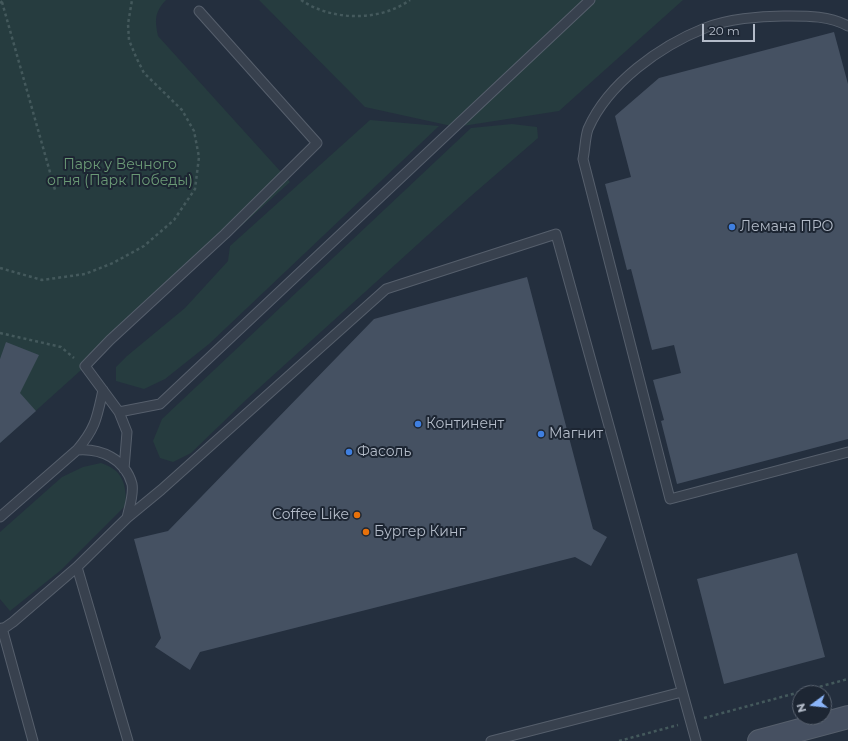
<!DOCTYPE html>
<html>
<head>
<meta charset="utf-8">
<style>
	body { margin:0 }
	#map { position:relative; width:848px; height:741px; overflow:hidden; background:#242f3e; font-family:Montserrat,sans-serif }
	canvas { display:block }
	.north { position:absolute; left:792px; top:685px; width:40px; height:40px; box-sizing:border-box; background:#1d2633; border:1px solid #59626f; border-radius:50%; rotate:255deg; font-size:11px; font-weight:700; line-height:16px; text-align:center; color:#b4bcc9 }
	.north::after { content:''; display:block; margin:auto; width:14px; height:18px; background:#8ab4f8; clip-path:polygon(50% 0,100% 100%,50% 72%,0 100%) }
	.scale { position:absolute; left:702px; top:24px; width:53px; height:18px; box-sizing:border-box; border:2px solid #b4bcc9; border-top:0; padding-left:5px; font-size:12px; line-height:14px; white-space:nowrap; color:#b4bcc9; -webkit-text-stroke:3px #1d2633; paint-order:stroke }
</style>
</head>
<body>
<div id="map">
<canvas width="848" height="741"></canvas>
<div class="north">N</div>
<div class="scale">20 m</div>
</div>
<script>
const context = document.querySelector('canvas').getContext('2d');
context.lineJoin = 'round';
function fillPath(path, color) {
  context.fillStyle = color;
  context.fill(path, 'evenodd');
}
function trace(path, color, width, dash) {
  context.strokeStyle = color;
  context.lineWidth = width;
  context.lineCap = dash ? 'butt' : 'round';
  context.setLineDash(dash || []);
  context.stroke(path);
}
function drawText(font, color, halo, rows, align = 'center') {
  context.font = font + ' Montserrat,sans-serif';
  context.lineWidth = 4;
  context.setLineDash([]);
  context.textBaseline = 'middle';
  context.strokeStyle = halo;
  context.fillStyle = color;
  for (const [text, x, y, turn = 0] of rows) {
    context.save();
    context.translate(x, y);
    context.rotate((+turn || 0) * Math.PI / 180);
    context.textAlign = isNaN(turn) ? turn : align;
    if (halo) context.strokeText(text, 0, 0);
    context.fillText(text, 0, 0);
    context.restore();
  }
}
const green = new Path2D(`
	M0,0H166C154,13 155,20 158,36L290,182L0,443Z
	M259,0H683L559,111L456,127L365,107Z
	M370,120L439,126L209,344L165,379L144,389L116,381V367L127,356L185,308L228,261L230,246Z
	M512,124L537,127L538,138L471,196L248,398L191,453L173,462L160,458L153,441L162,419L471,128Z
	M101,463C123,470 126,484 126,505L61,570L10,611L0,599V532L62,477L83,467Z`);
const building = new Path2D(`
	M834,32L848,84V439L677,484L661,421L664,420L653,380L681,373L674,345L652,350L631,269L627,270L605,184L631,177L615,116L659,78Z
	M527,277L593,529L607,537L591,566L575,557L200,652L190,670L155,647L161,638L134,539L168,531L374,319Z
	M6,342L39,355L20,393L36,411L0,443V359Z
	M797,553L825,657L724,684L697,579Z`);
const path = new Path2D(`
	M301,0C332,21 379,22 410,0
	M2,2L55,190
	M0,3L4,0
	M0,268L42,280L85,274L113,263L144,246L174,220L195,189L199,157L194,131L182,110L144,73L136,57L129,40L128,24L132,0
	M0,333L61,347L74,358
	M704,718L848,679
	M619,741L678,725`);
const service = new Path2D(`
	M848,26C828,15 805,16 783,16C760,16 727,19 705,28C660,46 608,83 588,129C585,138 585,150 583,159L670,499L848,452
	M119,412L160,404L590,0
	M77,450C101,448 125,459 132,484C134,495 129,508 127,518
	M124,469L127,432L119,412L85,366L110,340L225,234L317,143L199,11
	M0,517L77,450C96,428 97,417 103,390
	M77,567L128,741
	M2,628L33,741
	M0,631L13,622L77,567L127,518L161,490L386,289L556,234L696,741
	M491,741L682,692`);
const secondary = new Path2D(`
	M759,741L848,717`);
const markers = [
	[732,227,4,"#3f7fe0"],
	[418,424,4,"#3f7fe0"],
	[541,434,4,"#3f7fe0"],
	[349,452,4,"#3f7fe0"],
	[357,515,4,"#e8710a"],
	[366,532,4,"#e8710a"]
];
const parkNames = [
	["Парк у Вечного",120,165],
	["огня (Парк Победы)",120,181]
];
const poiNames = [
	["Лемана ПРО",740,227],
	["Континент",426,424],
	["Магнит",549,434],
	["Фасоль",357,452],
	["Coffee Like",349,515,"right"],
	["Бургер Кинг",374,532]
];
fillPath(green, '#263c3f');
fillPath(building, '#455162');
trace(service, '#565f6c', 11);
trace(secondary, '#565f6c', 24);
trace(path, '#44595c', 2.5, [3, 3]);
trace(service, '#38414e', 9);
trace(secondary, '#465061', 22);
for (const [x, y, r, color] of markers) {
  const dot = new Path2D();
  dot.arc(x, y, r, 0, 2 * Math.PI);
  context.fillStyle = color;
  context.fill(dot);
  trace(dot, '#1d2633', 1.5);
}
drawText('14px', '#6b9a76', '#1d2633', parkNames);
drawText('14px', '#b4bcc9', '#1d2633', poiNames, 'left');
</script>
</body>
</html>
